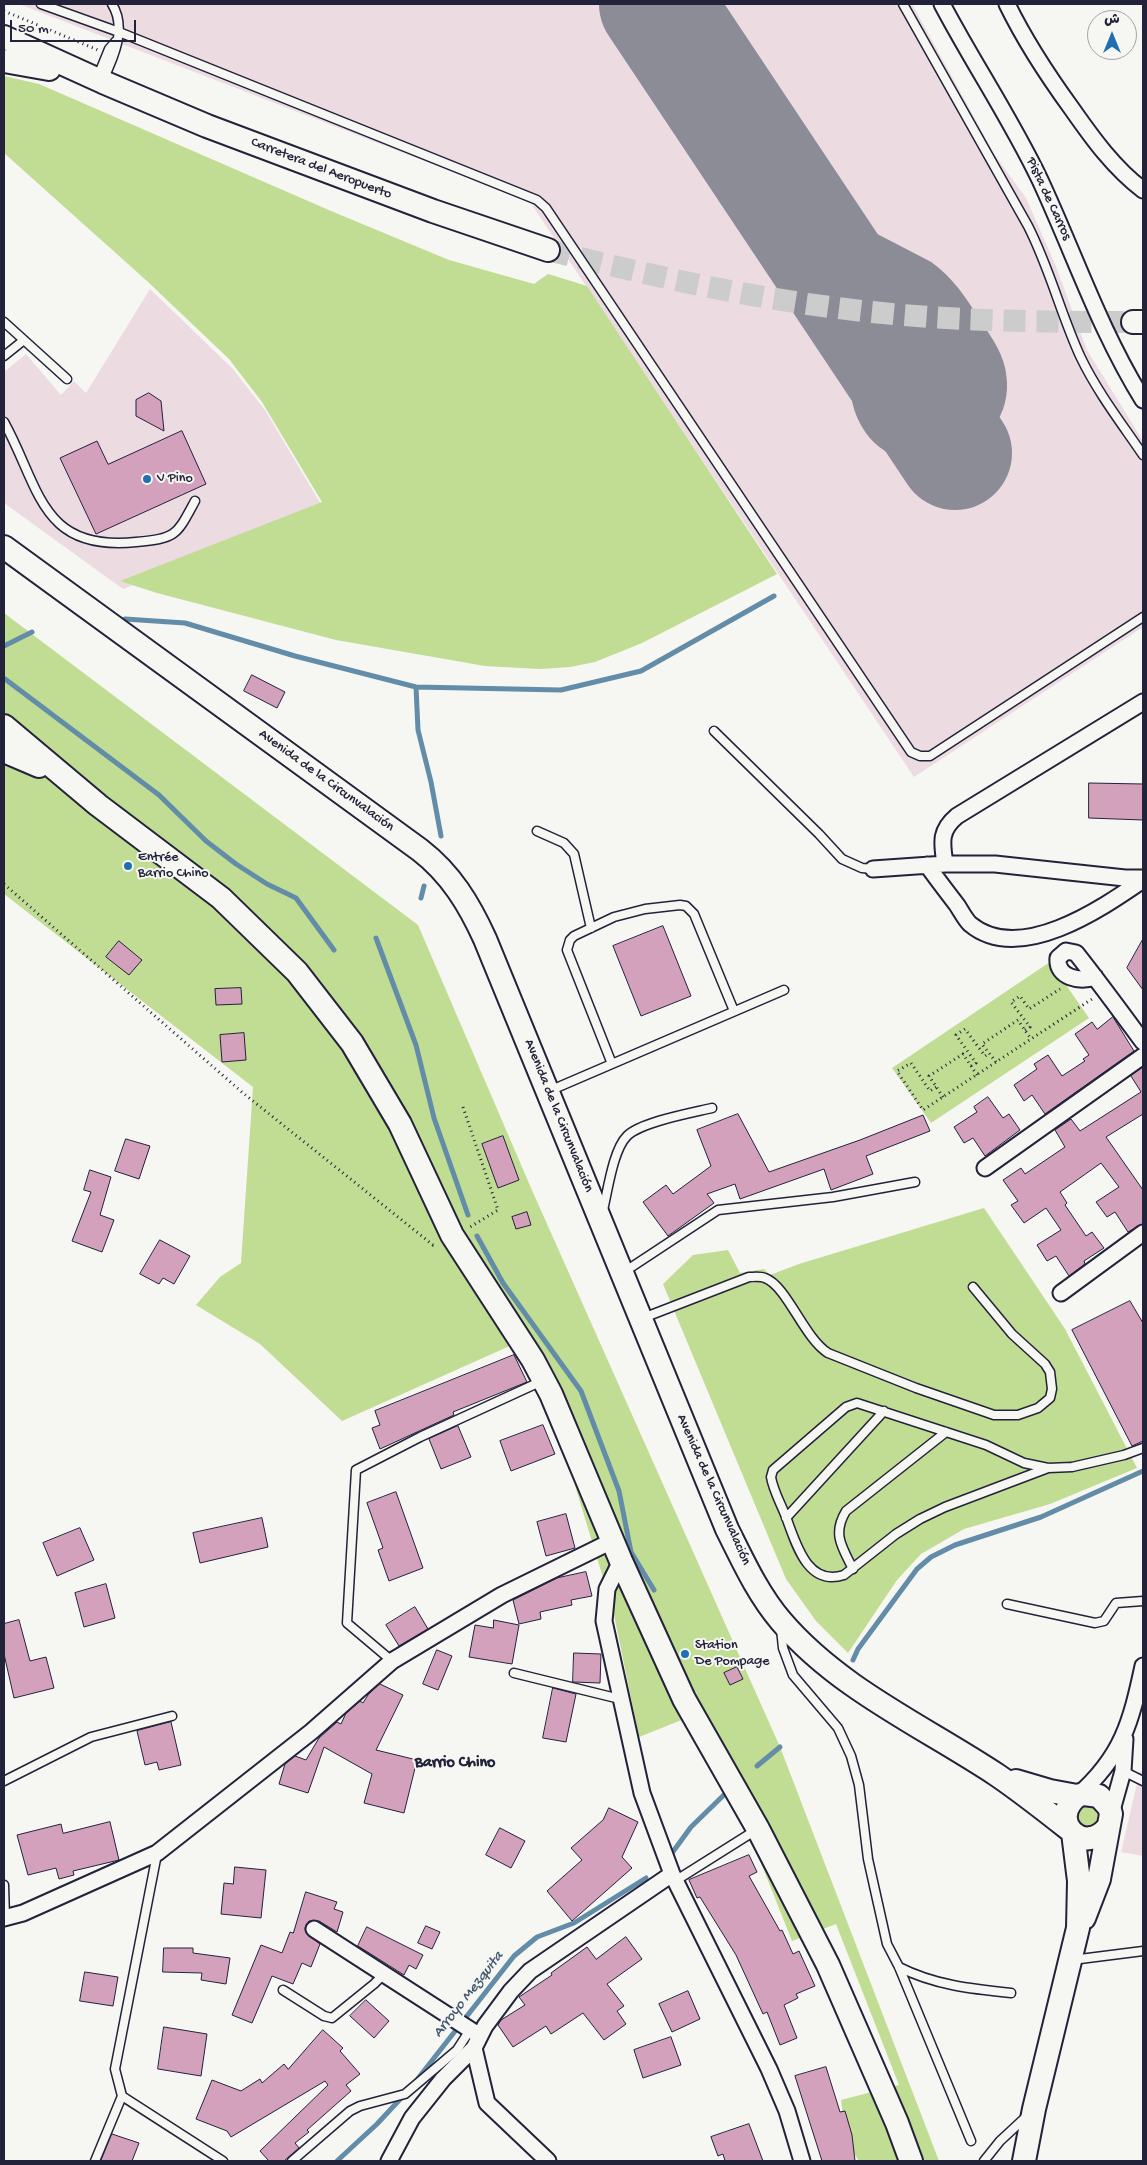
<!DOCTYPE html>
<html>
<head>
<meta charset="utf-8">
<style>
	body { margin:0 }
	#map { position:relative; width:1147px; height:2165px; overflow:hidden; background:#f6f6f2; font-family:"Gochi Hand","Playpen Sans Arabic",sans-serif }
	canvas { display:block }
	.frame { position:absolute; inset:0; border:5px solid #22223b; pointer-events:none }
	.north { position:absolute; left:1087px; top:10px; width:50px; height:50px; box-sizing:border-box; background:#f6f6f2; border:1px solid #a1a1a9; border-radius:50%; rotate:0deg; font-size:14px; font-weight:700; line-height:20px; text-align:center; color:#22223b }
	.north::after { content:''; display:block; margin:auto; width:18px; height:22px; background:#1f6fb2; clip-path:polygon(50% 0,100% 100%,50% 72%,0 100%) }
	.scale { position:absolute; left:10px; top:20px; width:126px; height:22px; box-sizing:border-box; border:2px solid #22223b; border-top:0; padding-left:6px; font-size:15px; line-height:18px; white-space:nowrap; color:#22223b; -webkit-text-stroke:4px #f6f6f2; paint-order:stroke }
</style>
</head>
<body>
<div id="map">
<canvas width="1147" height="2165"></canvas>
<div class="frame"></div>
<div class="north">ش</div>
<div class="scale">50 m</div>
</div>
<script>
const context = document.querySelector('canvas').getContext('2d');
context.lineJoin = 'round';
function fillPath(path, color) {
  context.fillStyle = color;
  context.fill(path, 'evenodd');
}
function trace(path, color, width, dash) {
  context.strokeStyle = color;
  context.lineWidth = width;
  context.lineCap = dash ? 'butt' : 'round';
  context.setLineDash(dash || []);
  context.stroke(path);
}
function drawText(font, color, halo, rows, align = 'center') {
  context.font = font + ' "Gochi Hand",sans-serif';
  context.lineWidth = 4;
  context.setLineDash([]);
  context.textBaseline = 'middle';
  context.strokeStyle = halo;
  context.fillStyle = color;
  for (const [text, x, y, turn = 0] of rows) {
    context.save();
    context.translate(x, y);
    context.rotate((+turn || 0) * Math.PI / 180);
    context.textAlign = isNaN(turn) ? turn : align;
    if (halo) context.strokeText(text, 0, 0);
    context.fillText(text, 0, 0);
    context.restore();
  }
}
const built = new Path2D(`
	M19,4H912L995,155L1026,198L1055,264L1087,350L1143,441V627L914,777L530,202Z
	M150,289L232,368L265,410L325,511L123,589L4,503V372L26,354L61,395L74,381L86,393Z
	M1140,1771L1143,1772V1856L1121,1852Z`);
const green = new Path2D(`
	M4,76L39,84L331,211L449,260L534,284L548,274L587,286L777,574L642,643L595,662L570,667L540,669L485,666L336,640L157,593L120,581L322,502L262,402L229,359L147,281L4,153Z
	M4,613L418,925L531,1188L780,1747L939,2161H859L846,2141L841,2100L899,2085L836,1924L792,1941L736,1800L699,1713L639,1737L613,1610L576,1489L550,1380L532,1336L342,1421L260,1344L196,1305L220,1277L241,1263L253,1087L4,894V727L11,719L4,713Z
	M1050,962L1089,1018L931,1123L892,1068Z
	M984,1208L1065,1329L1137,1468L1050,1504L964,1529L921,1554L897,1580L848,1653L816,1621L786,1579L663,1284L693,1255L728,1250L740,1273L764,1269L770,1275L799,1264Z
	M1094,1800L1104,1822L1080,1829L1073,1812Z`);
const stream = new Path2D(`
	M125,619L185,623L295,656L416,687L561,690L641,671L774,596
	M4,646L32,632
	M5,679L159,795L206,841L236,864L267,884L296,898L334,950
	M416,687L418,730L431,782L441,836
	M421,898L424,886
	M376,938L416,1045L434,1118L468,1215
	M477,1236L503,1283L581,1391L619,1491L631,1552L654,1590
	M853,1660L858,1649L917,1569L931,1557L955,1545L1041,1517L1143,1471
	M757,1766L780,1747
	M672,1853L691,1827L730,1789
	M416,2081L514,1956L537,1937L574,1923L646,1878
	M337,2161L377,2124L404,2095`);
const taxiway = new Path2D(`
	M771,176L811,225L919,281C937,294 948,312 960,330C969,345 982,360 984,378C992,435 904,467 878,409C866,383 882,356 874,330`);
const runway = new Path2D(`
	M656,4L955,453`);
const building = new Path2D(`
	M149,393L161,401L164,431L136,416V400Z
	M182,431L206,484L96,534L60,458L97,441L108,464Z
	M252,675L285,692L277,708L244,691Z
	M1089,783L1143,784V820L1089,818Z
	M663,926L691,996L641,1016L613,946Z
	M1143,939V990L1127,968Z
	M119,941L142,960L129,975L106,957Z
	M241,988L242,1004L216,1005L215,989Z
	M1113,1017L1134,1051L1045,1114L1032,1095L1024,1101L1014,1085L1037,1069L1034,1064L1048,1055L1062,1076L1085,1061L1083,1059L1089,1055L1075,1034L1092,1022L1097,1029Z
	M244,1033L246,1060L222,1062L220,1035Z
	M1143,1067V1114L1106,1137L1143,1190V1224L1128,1232L1115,1212L1107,1217L1096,1202L1119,1187L1101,1163L1060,1192L1067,1203L1065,1205L1086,1236L1092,1232L1104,1248L1084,1261L1085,1264L1069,1276L1056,1256L1047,1261L1037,1245L1061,1230L1046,1208L1024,1223L1011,1205L1018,1201L1003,1180L1021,1168L1025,1174L1065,1147L1055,1130L1071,1119L1080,1131L1141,1092L1131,1076Z
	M988,1097L1003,1118L1009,1114L1020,1130L985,1156L973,1138L964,1143L954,1127L977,1112L974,1107Z
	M738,1114L769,1172L860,1140L923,1115L930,1131L866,1156L873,1174L831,1190L824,1169L740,1199L735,1184L707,1194L714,1203L668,1236L643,1202L666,1185L673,1194L711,1166L697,1130Z
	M503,1136L519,1180L498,1188L482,1144Z
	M126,1139L150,1146L139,1179L115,1171Z
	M90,1170L111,1177L100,1215L114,1220L102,1252L72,1241L91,1192L84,1190Z
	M527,1212L531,1225L516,1229L512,1217Z
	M160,1240L190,1256L174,1284L163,1278L159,1284L140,1274Z
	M1130,1301L1143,1323V1441L1132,1446L1072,1330Z
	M514,1355L527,1382L453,1412L454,1415L380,1449L372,1428L380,1425L375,1411Z
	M543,1425L555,1454L511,1471L500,1441Z
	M458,1426L471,1457L441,1469L429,1439Z
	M396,1492L423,1568L389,1581L378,1550L383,1548L367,1503Z
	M566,1514L575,1548L546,1556L537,1522Z
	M262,1518L268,1547L200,1563L193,1533Z
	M80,1528L94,1560L57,1576L43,1543Z
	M586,1572L592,1596L571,1600L572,1605L540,1612L541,1619L519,1624L513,1600L557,1578Z
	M106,1584L115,1618L84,1627L75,1593Z
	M415,1607L428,1629L399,1646L386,1625Z
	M19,1620L30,1661L46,1657L54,1688L14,1698L4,1654V1624Z
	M494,1620L519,1625L512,1664L469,1657L475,1625L493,1628Z
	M437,1650L452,1656L438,1690L423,1684Z
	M574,1653L601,1654L600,1683L573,1682Z
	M737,1667L743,1679L730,1685L724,1673Z
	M380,1684L403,1695L376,1750L417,1760L404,1813L364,1803L372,1774L324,1747L308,1793L279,1784L285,1764L295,1756L306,1760L319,1738L337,1722L341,1724L346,1713L360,1701L363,1703L368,1695Z
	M553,1688L576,1694L566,1742L543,1738Z
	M171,1722L181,1765L159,1770L157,1762L145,1765L137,1731Z
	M609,1808L638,1822L622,1857L632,1868L572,1921L547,1891L582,1860L571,1848L603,1820Z
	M110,1822L119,1860L73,1871L74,1875L59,1879L56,1868L28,1875L17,1835L61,1824L63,1833Z
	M500,1828L525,1841L511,1868L486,1855Z
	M749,1855L757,1872L749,1876L780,1931L782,1930L793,1954L799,1951L815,1986L796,1994L798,1998L784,2005L797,2038L780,2045L767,2012L763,2014L736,1955L700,1897L697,1898L689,1880Z
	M235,1867L266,1870L261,1918L221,1914L224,1883L233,1884Z
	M306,1892L337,1902L334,1909L343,1912L337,1932L319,1921H309L305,1928L306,1933L320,1944L311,1967L302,1963L293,1984L272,1976L252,2023L232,2015L261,1945L282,1953L290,1932L293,1933Z
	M426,1926L440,1932L432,1949L418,1943Z
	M367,1927L423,1955L416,1969L409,1965L404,1975L358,1946Z
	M626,1937L642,1959L607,1984L624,2006L617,2011L626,2024L604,2040L583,2013L551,2034L546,2026L513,2047L498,2025L501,2020L525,2005L519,1997L552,1975L551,1973L587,1947L596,1959Z
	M164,1948H193V1953L230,1958L226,1984L201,1980L202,1973L163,1972Z
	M85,1972L118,1977L113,2006L80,2001Z
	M688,1991L700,2019L672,2032L659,2004Z
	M366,2000L389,2021L374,2038L350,2016Z
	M164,2027L207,2034L201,2076L158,2069Z
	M323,2030L343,2048L340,2051L360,2074L346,2085L351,2091L307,2130L309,2132L295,2143L299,2148L284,2161H269L260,2151L328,2085L325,2081L231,2137L227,2131L196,2119L212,2080L241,2091L260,2079L262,2083L284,2064L288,2069Z
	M671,2037L681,2065L643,2078L634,2050Z
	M826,2067L840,2112L845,2111L852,2135L855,2161H822L795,2076Z
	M749,2124L763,2161H725L723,2154L718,2156L711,2137Z
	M112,2134L139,2143L132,2161H101Z`);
const secondaryTunnel = new Path2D(`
	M548,250C644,274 740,296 838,308C936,321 1034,322 1133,322`);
const path = new Path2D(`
	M4,11L98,50
	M4,884L243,1093L433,1245L435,1244
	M1025,1030L1030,1027L1011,1002L1020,996L1029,1009L1060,989
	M996,1062L982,1044L1018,1020L1031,1039
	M971,1066L976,1063L956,1035L965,1029L985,1056L989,1053
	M936,1087L930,1091L911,1063L897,1071L923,1110L1092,999
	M943,1097L929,1076L963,1054L977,1075
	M463,1107L498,1210L470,1227`);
const lane = new Path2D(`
	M41,4L119,32L537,200L546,208L911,752L920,756H930L1143,617
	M903,4L1028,226C1050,269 1061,315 1081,358C1098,393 1122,424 1143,455
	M98,76L109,49L116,41
	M103,80C114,57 127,28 112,4
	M4,322L67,379
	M4,356L24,340
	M4,422C40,487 40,552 136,542C177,538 176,536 195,501
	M714,731L819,834L842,859L862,868L873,869
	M537,831L564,843L574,854L591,928
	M612,1064L567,950L570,940L574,936L614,917L645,909L680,905L686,906L694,914L734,1011
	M549,1091L784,990
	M603,1210C608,1190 613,1150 627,1136C641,1122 691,1113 712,1108
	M624,1272L718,1210L833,1197L915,1182
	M643,1318L749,1277C754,1277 760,1276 765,1278C787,1286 804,1338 828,1353L916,1388L994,1415H1018L1038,1408L1050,1398L1052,1389L1050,1372L1045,1364L1012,1334L973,1287
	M1048,1468L945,1507L920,1519L896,1534L844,1575C807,1587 796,1543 786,1517C781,1504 773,1490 771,1477L773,1470L846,1407L857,1403L986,1445L1024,1463L1048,1468L1072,1467L1124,1455L1143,1448
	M786,1518L884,1411
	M853,1569C842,1547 832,1534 846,1511L946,1432
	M1007,1604L1095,1623L1104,1621L1116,1603L1143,1601
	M781,1629L783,1648L793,1675L838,1728L851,1756L859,1785L868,1859L887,1944L899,1967L971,2141
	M392,1661L347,1623L356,1470L420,1437L542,1381
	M514,1673L620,1699
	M1123,1771L1143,1781
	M4,1781L91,1737L172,1716
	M675,1881L756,1830
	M4,1885L5,1918
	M1072,1960L1143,1951
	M899,1967C934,1985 972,1989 1011,1993
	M283,1990L324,2016L332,2018L374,1984L384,1974
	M122,2096L223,2161
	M95,2161L122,2096L115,2069L157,1854
	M292,2161L350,2111L360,2106L405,2094L457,2050L470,2030
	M984,2161L1000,2141L1027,2116`);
const street = new Path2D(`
	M942,4C973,63 1011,119 1040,180C1074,253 1100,331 1143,400
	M1007,4C1025,41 1048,76 1072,109C1093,139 1114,168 1143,190
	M945,864C942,843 939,831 957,816L1143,702
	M927,865C937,879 947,892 957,905C961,911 965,919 970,924C1019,965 1101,909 1143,880
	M873,869L945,864H995L1125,878H1143
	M1095,977C1080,982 1056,978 1058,958L1066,951L1076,953C1099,982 1121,1012 1143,1042
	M985,1168L1143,1056
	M1061,1293L1143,1233
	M621,1561L607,1589L604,1621L642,1793L672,1874L769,2069L787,2111L802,2161
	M1077,1796C1122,1757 1131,1722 1143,1666
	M1111,1814L1123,1771L1125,1739
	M4,1918L23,1913L157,1853L311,1732L392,1661L502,1595L612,1541
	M314,1929L480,2036
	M474,2048L487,2103L548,2161
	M389,2161L412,2118L443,2079L474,2048L485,2026L511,1991L530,1971L672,1874`);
const secondary = new Path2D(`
	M4,37L103,82L207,126L433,211L548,250
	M4,61L49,69
	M1133,322H1143
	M4,547L420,850C451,874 469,904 485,939L727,1529C743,1561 758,1594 781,1621C839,1689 923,1726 997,1775C1022,1792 1046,1811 1070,1830
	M4,726L98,805L221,898L297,972L352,1043L400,1124L452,1235L533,1360L551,1394L621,1561L684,1699L758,1829L828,1965L897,2123L911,2161
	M4,751L39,766
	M1016,1781L1050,1791L1077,1796
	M1084,1918L1099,1879L1111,1814L1109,1807L1099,1796L1084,1794L1077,1796C1047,1821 1084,1857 1108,1827
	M1024,2161L1034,2109L1078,1928L1079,1881L1073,1833`);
const markers = [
	[147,479,5,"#1f6fb2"],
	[128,866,5,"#1f6fb2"],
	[685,1654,5,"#1f6fb2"]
];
const streetNames = [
	["Carretera del Aeropuerto",321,169,21],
	["Pista de Carros",1048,199,65],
	["Avenida de la Circunvalación",326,781,36],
	["Avenida de la Circunvalación",558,1116,68],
	["Avenida de la Circunvalación",713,1490,66]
];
const poiNames = [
	["V Pino",157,479],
	["Entrée",138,858],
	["Barrio Chino",138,874],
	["Station",695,1646],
	["De Pompage",695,1662]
];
const waterNames = [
	["Arroyo Mezquita",469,1995,-52]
];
const quarterNames = [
	["Barrio Chino",455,1764]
];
fillPath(built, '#ecdce2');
fillPath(green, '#c1dc93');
trace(stream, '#638ca8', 5);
trace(taxiway, '#8c8c96', 45);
trace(runway, '#8c8c96', 114);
fillPath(building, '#d4a1bd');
trace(building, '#22223b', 1);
trace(secondaryTunnel, '#cccccd', 22, [22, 11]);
trace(lane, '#22223b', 11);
trace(street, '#22223b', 19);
trace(secondary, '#22223b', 26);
trace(path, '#22223b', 3, [1, 4]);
trace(lane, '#f6f6f2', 8);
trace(street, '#f6f6f2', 15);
trace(secondary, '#f6f6f2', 22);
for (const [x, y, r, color] of markers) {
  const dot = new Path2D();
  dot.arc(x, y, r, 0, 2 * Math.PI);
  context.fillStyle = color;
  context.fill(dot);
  trace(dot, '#f6f6f2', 2);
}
drawText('14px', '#22223b', '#f6f6f2', streetNames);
drawText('14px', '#22223b', '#f6f6f2', poiNames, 'left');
drawText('italic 15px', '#435771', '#f6f6f2', waterNames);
drawText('bold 16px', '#22223b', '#f6f6f2', quarterNames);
</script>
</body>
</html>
